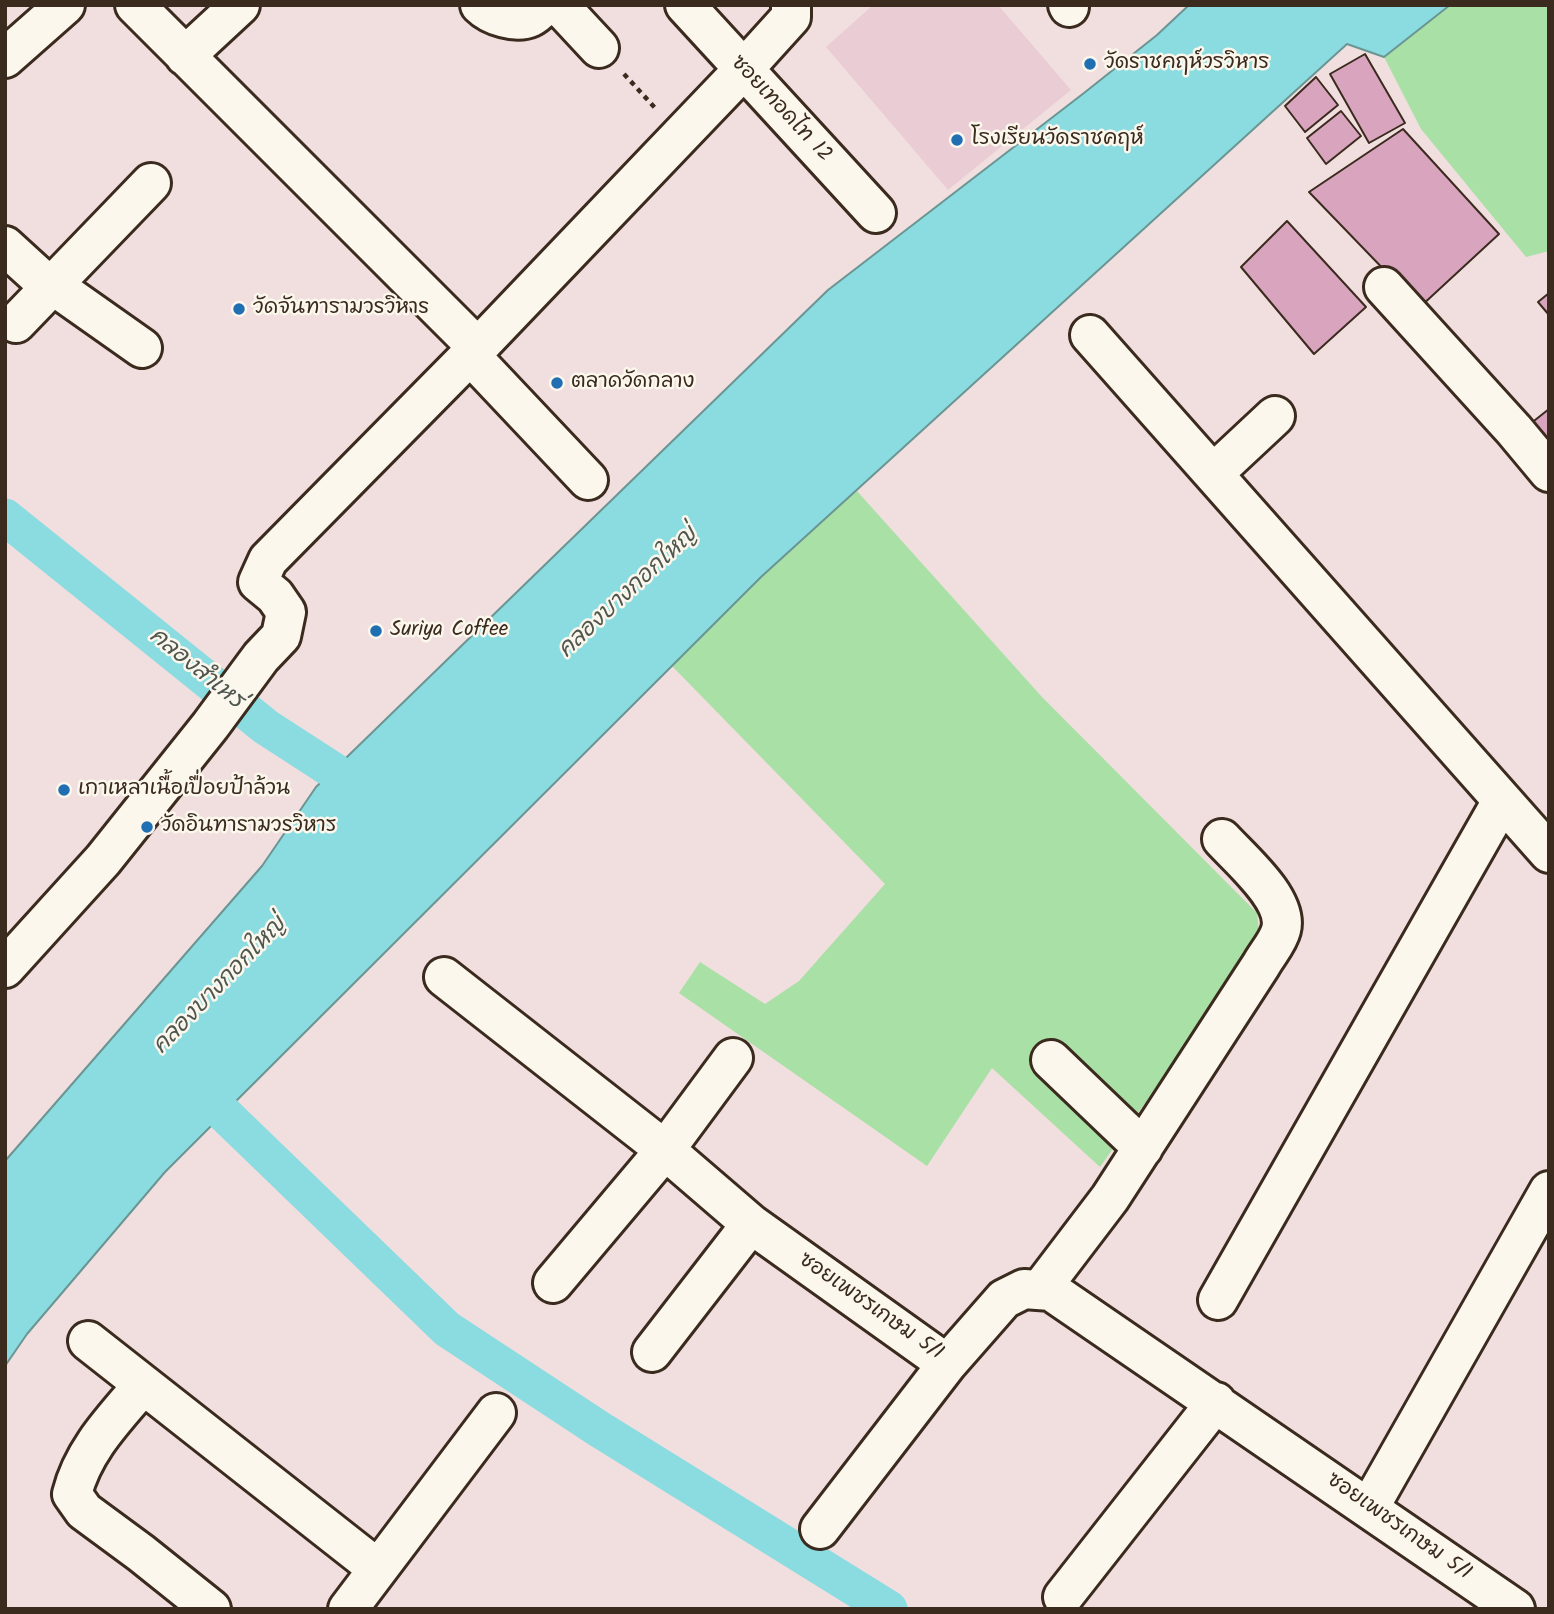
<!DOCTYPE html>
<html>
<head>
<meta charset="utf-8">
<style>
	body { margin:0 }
	#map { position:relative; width:1554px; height:1614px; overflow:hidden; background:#f1dede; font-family:Kalam,sans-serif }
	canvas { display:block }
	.frame { position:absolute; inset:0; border:7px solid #3b2a1e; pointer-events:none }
</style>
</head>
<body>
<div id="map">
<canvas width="1554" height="1614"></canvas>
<div class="frame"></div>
</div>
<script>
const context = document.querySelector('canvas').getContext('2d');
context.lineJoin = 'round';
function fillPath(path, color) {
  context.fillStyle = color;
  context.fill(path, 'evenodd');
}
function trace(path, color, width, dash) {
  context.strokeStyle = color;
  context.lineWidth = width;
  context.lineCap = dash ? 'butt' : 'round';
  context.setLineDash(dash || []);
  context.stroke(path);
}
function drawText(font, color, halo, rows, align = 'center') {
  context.font = font + ' Kalam,"Playpen Sans Thai",sans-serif';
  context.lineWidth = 5;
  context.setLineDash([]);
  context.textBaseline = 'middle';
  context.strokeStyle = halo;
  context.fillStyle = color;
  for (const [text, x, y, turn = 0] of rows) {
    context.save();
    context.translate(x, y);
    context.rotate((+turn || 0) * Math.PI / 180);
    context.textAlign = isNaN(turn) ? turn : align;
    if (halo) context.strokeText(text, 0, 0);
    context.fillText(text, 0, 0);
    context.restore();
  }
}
const built = new Path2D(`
	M873,5H998L1071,90L948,190L826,47Z`);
const green = new Path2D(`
	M1450,5H1549V251L1526,257L1421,129L1384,57Z
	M856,490L1042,697L1257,913L1260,940L1100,1167L992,1068L927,1166L679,993L700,962L765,1004L799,981L885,884L672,666L761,577Z`);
const water = new Path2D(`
	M1189,5H1450L1384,57L1347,44L761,577L165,1172L27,1334L5,1366V1161L262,866L316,787L828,290L1084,93L1157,35Z`);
const canal = new Path2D(`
	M5,517L266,727L334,771L373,800
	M187,1078L447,1329L599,1429L889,1609`);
const building = new Path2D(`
	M1365,54L1405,123L1369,143L1330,74Z
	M1316,77L1338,105L1305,132L1285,106Z
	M1341,111L1361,136L1326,164L1307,138Z
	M1403,129L1499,234L1420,307L1309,192Z
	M1287,221L1366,307L1314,354L1241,267Z
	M1549,293V315L1538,302Z
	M1549,409V452L1525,428Z`);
const path = new Path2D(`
	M624,74L656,109`);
const minor = new Path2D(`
	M135,5L477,347
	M480,5C491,16 516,24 531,17C536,15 541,9 545,5
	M559,5L599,48
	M685,5L876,213
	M1068,5L1069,7
	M185,56L240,5
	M5,246L51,288L64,293L142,348
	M1384,287L1514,430L1549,472
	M16,323L151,183
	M1090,335L1549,853
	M470,355L588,480
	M1214,473L1275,416
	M5,968L103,860L210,726L261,657L281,636L286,612L275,596L258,582L268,560L484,341L743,70L791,17V5
	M444,977L665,1150L751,1224L947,1364L1004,1299L1024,1289L1051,1291L1515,1609
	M1051,1060L1143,1148
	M553,1283L665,1150L733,1058
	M1040,1290L1110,1198L1261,965C1267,954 1278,942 1281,930C1289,900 1241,860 1222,839
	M1218,1300L1502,801
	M88,1341L378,1569
	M652,1352L751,1224
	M143,1385C114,1419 83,1450 72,1494L84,1511L141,1553L211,1609
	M1369,1508L1549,1191
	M820,1529L947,1364
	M1063,1597L1216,1402
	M348,1609L496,1413`);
const major = new Path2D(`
	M5,58L65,5`);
const markers = [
	[1090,64,7,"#1f6fb2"],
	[957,140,7,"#1f6fb2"],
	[239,309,7,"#1f6fb2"],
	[557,383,7,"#1f6fb2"],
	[376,631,7,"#1f6fb2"],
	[64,790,7,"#1f6fb2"],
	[147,827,7,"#1f6fb2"]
];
const poiNames = [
	["วัดราชคฤห์วรวิหาร",1104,64],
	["โรงเรียนวัดราชคฤห์",971,140],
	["วัดจันทารามวรวิหาร",253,309],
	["ตลาดวัดกลาง",571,383],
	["Suriya Coffee",390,631],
	["เกาเหลาเนื้อเปื่อยป้าล้วน",78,790],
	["วัดอินทารามวรวิหาร",161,827]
];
const streetNames = [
	["ซอยเทอดไท 12",780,110,47],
	["ซอยเพชรเกษม 5/1",870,1308,35],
	["ซอยเพชรเกษม 5/1",1398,1528,35]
];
const waterNames = [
	["คลองบางกอกใหญ่",629,594,-43],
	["คลองสำเหร่",195,670,39],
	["คลองบางกอกใหญ่",221,987,-46]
];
fillPath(built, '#eacdd4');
fillPath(green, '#a8e0a5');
fillPath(water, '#8adce1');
trace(water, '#6a9593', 2);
trace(canal, '#8adce1', 37);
fillPath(building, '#d9a4bd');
trace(building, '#3b2a1e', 2);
trace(minor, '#3b2a1e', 44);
trace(major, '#3b2a1e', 44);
trace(path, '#3b2a1e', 4.5, [5, 5]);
trace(minor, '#fbf7ec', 38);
trace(major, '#fbf7ec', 38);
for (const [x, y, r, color] of markers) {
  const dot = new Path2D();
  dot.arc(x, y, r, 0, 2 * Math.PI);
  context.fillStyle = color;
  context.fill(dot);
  trace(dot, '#fbf7ec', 2.5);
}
drawText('21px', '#3b2a1e', '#fbf7ec', poiNames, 'left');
drawText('21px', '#3b2a1e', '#fbf7ec', streetNames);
drawText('italic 23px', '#4f564f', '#fbf7ec', waterNames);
</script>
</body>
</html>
